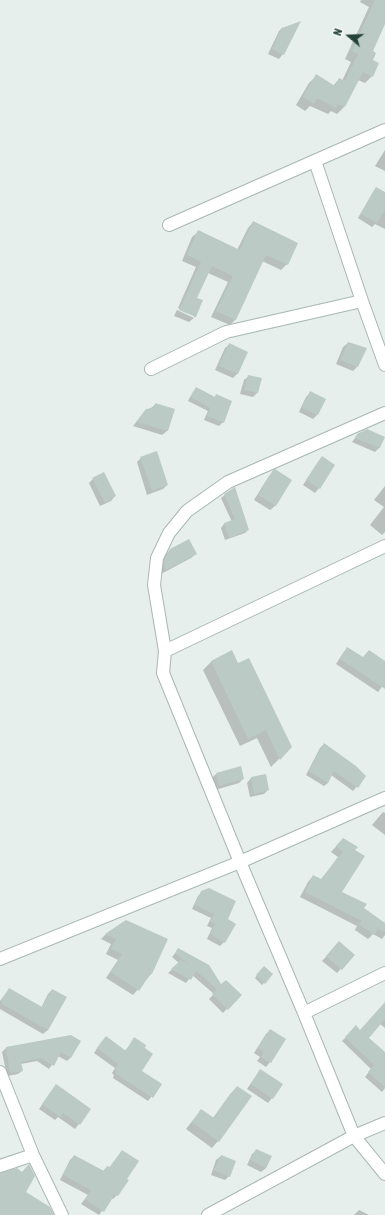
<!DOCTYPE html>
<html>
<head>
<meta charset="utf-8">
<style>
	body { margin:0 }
	#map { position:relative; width:385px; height:1215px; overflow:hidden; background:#e6efeb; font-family:"Asap Condensed",sans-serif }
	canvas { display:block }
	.north { position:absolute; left:329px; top:16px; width:40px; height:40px; -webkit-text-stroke:3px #f7fbf9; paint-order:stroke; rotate:289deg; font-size:11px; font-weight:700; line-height:16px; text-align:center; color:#24423a }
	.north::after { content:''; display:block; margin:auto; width:14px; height:18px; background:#24423a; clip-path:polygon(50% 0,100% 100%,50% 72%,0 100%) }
</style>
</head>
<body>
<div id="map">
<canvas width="385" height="1215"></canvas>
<div class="north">N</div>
</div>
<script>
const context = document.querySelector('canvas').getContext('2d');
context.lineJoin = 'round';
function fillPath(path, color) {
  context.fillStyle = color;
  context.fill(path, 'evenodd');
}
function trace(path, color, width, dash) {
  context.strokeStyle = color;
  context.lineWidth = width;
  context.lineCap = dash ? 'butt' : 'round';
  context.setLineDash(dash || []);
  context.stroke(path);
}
const shadow = new Path2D(`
	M361,0H385V23L371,52L372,76L365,83L358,80L344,107L337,114L331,111L328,114L310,106L305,111L296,105L309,83L316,76L333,86L339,79L342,81L351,62L345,59L369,7L360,2Z
	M283,27L287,47L283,54L279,59L268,54L279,31Z
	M385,150V171L375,166Z
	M376,188L385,193V229L375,224L372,227L358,218L373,192Z
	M253,222L297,243L287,264L281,270L262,261L235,320L230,325L211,317L228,282L208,273L196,298L202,301L195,317L189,322L174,316L177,310L194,318V315L178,308L196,267L182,261L192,237L198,232L237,250L248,228Z
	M348,343L366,349L357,367L353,371L336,364L343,347Z
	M230,344L247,352L237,374L233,378L215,370L225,348Z
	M249,376L260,379L257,393L253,397L240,394L244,380Z
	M196,388L214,398L216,396L223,422L219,426L204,420L208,411L188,401L193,392Z
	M310,393L325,399L317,415L313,419L299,412L306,397Z
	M156,404L173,409L167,431L162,435L133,426L146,410L151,408Z
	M358,434L383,438L379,448L375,452L352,442Z
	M322,457L334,465L319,488L315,493L303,485L318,462Z
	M141,458L167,485L163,489L147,495L137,462Z
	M274,471L290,480L275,506L270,510L254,500L269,476Z
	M93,479L115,496L111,501L100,506L89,483Z
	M385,486V532L382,535L370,525L384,507L374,500Z
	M225,495L248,530L245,533L225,540L221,528L224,524L232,522L221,498Z
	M170,550L196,554L191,558L161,574L160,571V565L166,554Z
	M347,649L363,658L385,662V683L378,692L336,664L343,653Z
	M231,652L238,665L291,747L271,767L257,738L240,746L203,670L211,662Z
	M324,744L365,776L353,791L331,775L328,783L324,786L306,775L320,748Z
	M240,767L243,779L239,783L215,790L212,778L216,774Z
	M265,775L268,790L264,794L250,797L247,783L251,778Z
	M383,812L385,813V835L372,825Z
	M343,839L354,850L340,892L385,925V935L382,939L373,934L368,939L355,930L357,926L300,897L308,882L313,876L321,880L338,857L331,852Z
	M202,892L226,919L224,942L220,946L207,939L212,928L207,926L211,918L192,909L198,896Z
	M126,922L152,973L133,995L106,978L118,960L106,954L111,944L101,939L106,934Z
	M335,947L353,955L337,973L322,961Z
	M178,950L221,986L240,995L223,1013L209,999L214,994L192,975L186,983L168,973L179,963L172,957Z
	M262,969L272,974L262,985L255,978Z
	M9,989L41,1008L48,994L52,990L66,998L48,1030L43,1034L0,1009V1001Z
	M385,1005V1028L380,1024L367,1038L385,1054V1088L382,1092L365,1077L371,1069L342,1041L356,1027L360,1031Z
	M270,1030V1062L266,1067L257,1061L260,1057L254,1053L266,1034Z
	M71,1036V1057L67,1061L58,1056L49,1069L37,1061L21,1064L22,1071L18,1074L7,1076L2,1052L6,1048Z
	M134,1039L141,1071L161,1084L148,1101L113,1078L114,1075L112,1073L115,1068L94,1053L102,1041L125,1051Z
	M260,1070L272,1098L268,1103L247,1089Z
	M56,1085L90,1109L75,1129L58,1117L55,1120L39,1109Z
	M237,1087L250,1097L218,1141L212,1148L186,1129L201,1110L213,1118L231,1093Z
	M257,1150L271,1157L266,1168L261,1172L247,1165L252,1154Z
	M122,1151L117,1195L113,1199L111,1198L99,1215L81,1204L88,1195L60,1180L70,1160L74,1156L103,1171L107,1167L109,1168Z
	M221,1156L229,1176L225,1180L211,1175L216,1160Z
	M359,1210L369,1215H354Z`);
const building = new Path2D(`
	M375,0H385V24L373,51L376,53L373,60L379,63L373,77L363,72L345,107L338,104L336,108L317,98L314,104L303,97L316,74L335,86L339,78L345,81L358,54L352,51Z
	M301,21L284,55L272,49L282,28Z
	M376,187L385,192V210L377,223L361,214Z
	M253,221L298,243L288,265L266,255L236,320L216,311L233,276L212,266L197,298L203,300L196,317L179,310L201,262L187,255L198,230L240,250Z
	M348,342L367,348L358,367L340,360Z
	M229,343L248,352L238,374L219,366Z
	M248,375L262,378L258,393L244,390Z
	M196,387L215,397L216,394L232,401L224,423L207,416L210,408L191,397Z
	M310,391L326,399L318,415L302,408Z
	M155,403L175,409L168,431L136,422L146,409L154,408Z
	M367,429L385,437L380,448L355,438L357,434Z
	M157,451L168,485L152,491L140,457Z
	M322,456L335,465L320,489L306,480Z
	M275,469L292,480L276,506L258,495L273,470Z
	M104,472L116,496L105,503L92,478Z
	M235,487L249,530L229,538L224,523L235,519L224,494Z
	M189,539L197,554L166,570L164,566V560L170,549Z
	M347,647L363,657L369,650L385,661V689L340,659Z
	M232,650L238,663L249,658L292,747L280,760L266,730L248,739L211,661Z
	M324,743L356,766L366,776L358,788L334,771L328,783L309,771Z
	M241,766L244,779L219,786L216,773Z
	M266,774L269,790L254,794L251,777Z
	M343,838L358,847L355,850L365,856L342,892L367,904L364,908L385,923V932L378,929L374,935L359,924L362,921L305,892L313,875L321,879L343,852L336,846Z
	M209,888L236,901L228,919L236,924L225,943L210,934L215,924L210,922L214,914L195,905L201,891Z
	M126,920L168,939L152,974L151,973L139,991L111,972L122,954L111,949L116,939L105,934Z
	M339,941L355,955L342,970L326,956Z
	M178,948L209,965L221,984L226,980L242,995L228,1010L212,994L217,989L196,971L191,980L171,969L181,960L190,965L175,953Z
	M264,966L273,974L265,984L256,975Z
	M9,988L42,1007L52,989L67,997L48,1030L2,1004V999Z
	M385,1002V1019L369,1038L385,1052V1087L368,1072L374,1065L345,1037L356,1025L360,1030Z
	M270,1029L286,1039L271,1063L261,1057L264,1052L258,1048Z
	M71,1035L81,1041L71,1058L61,1052L54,1066L41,1058L21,1062L23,1071L10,1073L6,1047Z
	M106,1036L126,1051L134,1037L146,1045L145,1048L153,1054L142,1071L162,1084L153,1098L116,1074L117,1071L115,1069L118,1064L97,1048Z
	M260,1069L283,1084L273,1099L251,1084Z
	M56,1084L91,1109L80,1125L63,1113L60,1117L42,1104Z
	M237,1086L252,1096L219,1142L192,1122L201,1109L214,1118Z
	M256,1149L272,1156L266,1168L250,1160Z
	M122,1150L139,1161L127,1179L129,1180L118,1196L115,1194L104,1212L85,1199L91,1190L63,1175L74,1155L104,1171L107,1166L110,1167Z
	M221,1155L236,1161L230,1177L214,1170Z
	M29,1164L35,1176L26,1192L50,1207L54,1215H0V1173L17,1168L22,1172Z`);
const minor = new Path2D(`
	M315,161L362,301L385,365
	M169,225L385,130
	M151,369L226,332L362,301
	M385,413L228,482L187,511L169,533L157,558L154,585L165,651L163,673L240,862L304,1013L354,1136L385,1174
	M165,651L385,546
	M0,959L240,862L385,798
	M304,1013L385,973
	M0,1072L33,1155L62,1215
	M0,1166L33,1155
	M208,1215L354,1136L385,1123`);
fillPath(shadow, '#0003');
fillPath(building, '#bbcac4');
trace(minor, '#a8b8b2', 14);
trace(minor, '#fff', 12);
</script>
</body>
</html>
